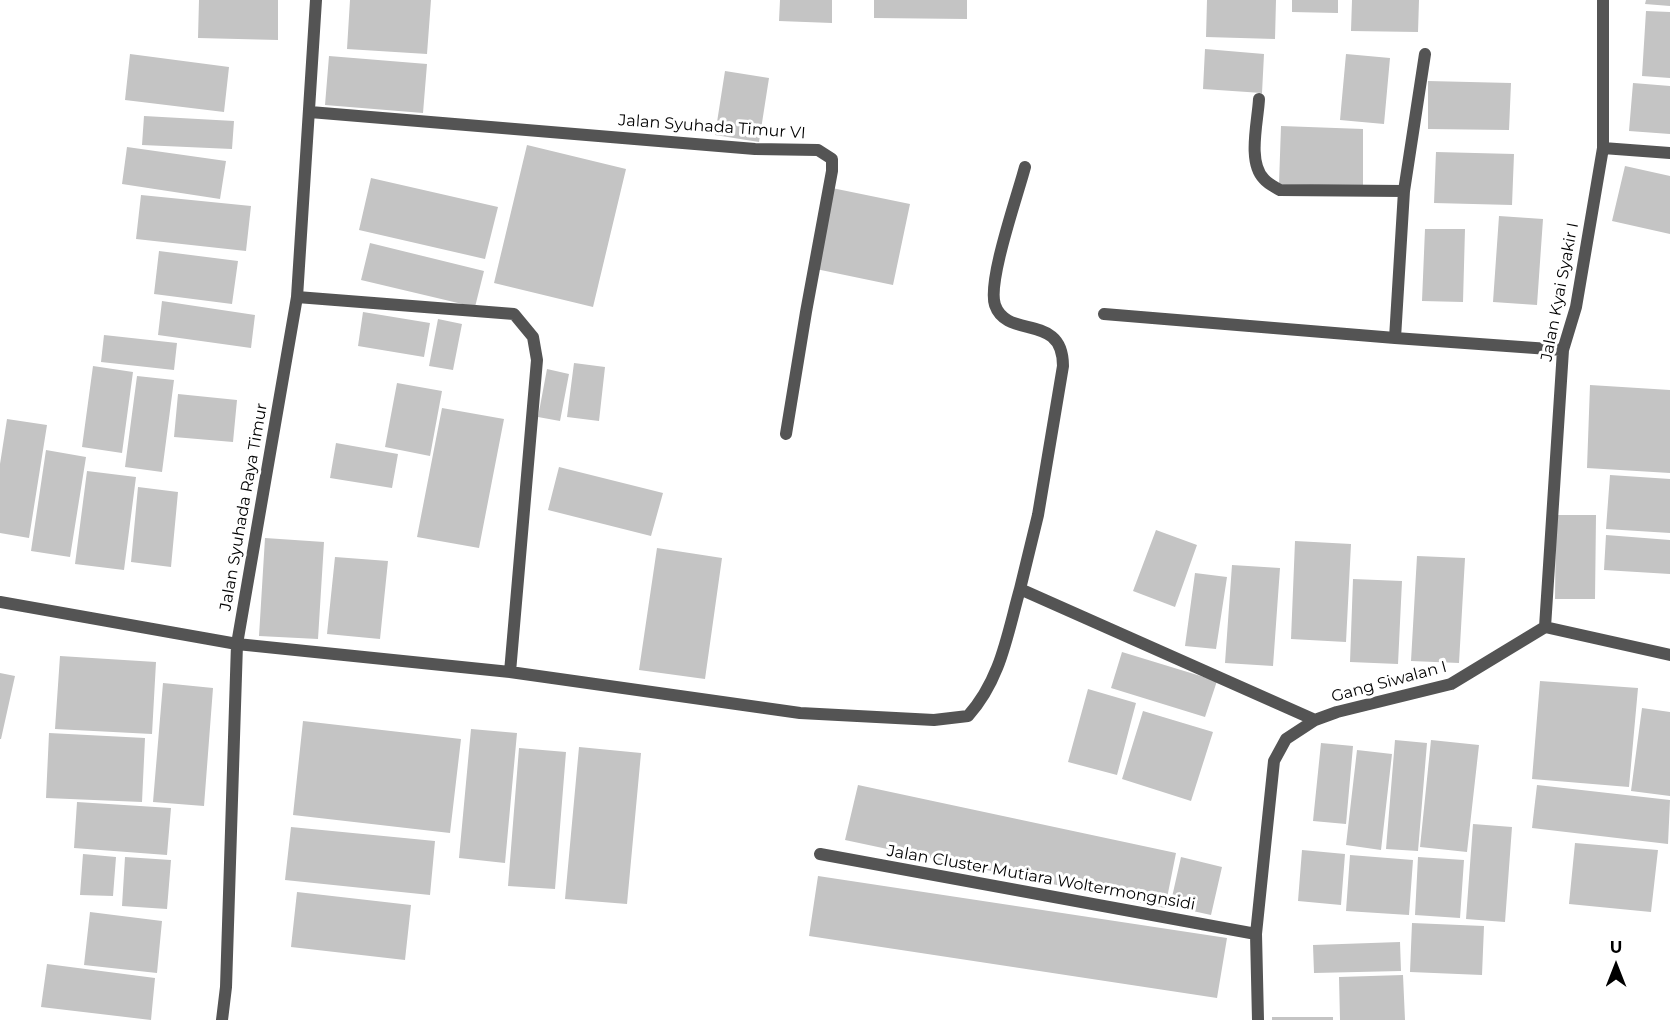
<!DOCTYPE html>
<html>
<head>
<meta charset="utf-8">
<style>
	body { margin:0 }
	#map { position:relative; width:1670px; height:1020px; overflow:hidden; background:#fff; font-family:Montserrat,sans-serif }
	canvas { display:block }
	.north { position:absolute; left:1586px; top:936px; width:60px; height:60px; -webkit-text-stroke:4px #fff; paint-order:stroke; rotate:0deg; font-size:16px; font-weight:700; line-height:24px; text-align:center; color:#000 }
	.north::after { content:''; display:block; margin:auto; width:21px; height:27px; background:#000; clip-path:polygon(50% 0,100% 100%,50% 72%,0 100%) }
</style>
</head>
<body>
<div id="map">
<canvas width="1670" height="1020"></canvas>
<div class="north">U</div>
</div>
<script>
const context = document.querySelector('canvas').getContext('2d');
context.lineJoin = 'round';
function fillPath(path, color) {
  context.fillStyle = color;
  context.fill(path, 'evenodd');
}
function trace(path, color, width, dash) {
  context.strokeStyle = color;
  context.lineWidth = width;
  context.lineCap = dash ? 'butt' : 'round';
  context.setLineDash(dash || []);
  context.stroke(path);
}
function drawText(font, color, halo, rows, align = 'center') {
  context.font = font + ' Montserrat,sans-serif';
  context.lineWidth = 6;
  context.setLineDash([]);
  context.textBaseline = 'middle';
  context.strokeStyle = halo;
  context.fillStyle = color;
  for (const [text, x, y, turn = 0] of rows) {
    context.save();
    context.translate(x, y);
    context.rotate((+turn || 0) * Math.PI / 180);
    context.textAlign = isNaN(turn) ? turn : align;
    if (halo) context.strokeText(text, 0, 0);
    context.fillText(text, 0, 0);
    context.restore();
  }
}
const building = new Path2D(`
	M199,0H278V40L198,38Z
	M350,0H431L427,54L347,49Z
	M780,0H832V23L779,21Z
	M874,0H967V19L874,18Z
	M1207,0H1276L1275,39L1206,37Z
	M1292,0H1338V13L1292,12Z
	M1352,0H1419L1418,32L1351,31Z
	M1646,0H1670V6L1645,4Z
	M1646,11L1670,12V78L1642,76Z
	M1205,49L1264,54L1262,93L1203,89Z
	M130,54L229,67L224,112L125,100Z
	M1346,54L1390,58L1384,124L1340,120Z
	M329,56L427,64L423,113L325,105Z
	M725,71L769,78L759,142L715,135Z
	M1428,81L1511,83L1509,130L1428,129Z
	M1633,83L1670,86V134L1629,131Z
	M144,116L234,121L232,149L142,145Z
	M1281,126L1363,129V186L1279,184Z
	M527,145L626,169L593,307L494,283Z
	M127,147L226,161L220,199L122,184Z
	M1436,152L1514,154L1512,205L1434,203Z
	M1625,166L1670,176V234L1612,221Z
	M371,178L498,207L485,259L359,230Z
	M832,188L910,204L893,285L816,269Z
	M141,195L251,206L246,251L136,239Z
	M1499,216L1543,219L1537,305L1493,302Z
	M1425,229H1465L1463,302L1422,301Z
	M370,243L484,271L475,307L361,280Z
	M159,251L238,261L232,304L154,294Z
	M162,301L255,315L251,348L158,335Z
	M363,312L430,323L424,357L358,346Z
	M438,319L462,324L453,370L429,366Z
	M104,335L177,343L174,370L101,362Z
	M574,363L605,367L599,421L567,417Z
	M93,366L133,372L122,453L82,447Z
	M547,369L569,374L560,421L538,417Z
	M137,376L174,380L162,472L125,467Z
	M397,383L442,391L430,456L385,447Z
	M1590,385L1670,390V473L1587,468Z
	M178,394L237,400L233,442L174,437Z
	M442,408L504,419L479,548L417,537Z
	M7,419L47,425L29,538L0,533V464Z
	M336,443L398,454L392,488L330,478Z
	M46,450L86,457L70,557L31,551Z
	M559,467L663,493L651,536L548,510Z
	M87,471L136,477L124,570L75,564Z
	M1610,475L1670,479V533L1606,529Z
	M138,487L178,492L171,567L131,562Z
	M1556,515H1596L1595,599H1555Z
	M1156,530L1197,545L1175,607L1133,591Z
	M1606,535L1670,540V574L1604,570Z
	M265,538L324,542L318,639L259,636Z
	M1295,541L1351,544L1346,642L1291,639Z
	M657,548L722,558L705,679L639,670Z
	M1417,556L1465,558L1459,663L1411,661Z
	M335,557L388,561L380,639L327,634Z
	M1232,565L1280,568L1273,666L1225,663Z
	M1195,573L1227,577L1216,649L1185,646Z
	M1353,579L1402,581L1398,664L1350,662Z
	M1122,652L1217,681L1205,717L1111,688Z
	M60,656L156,662L152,734L55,729Z
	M0,673L15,676L1,739H0Z
	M1540,681L1638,688L1629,787L1532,779Z
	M163,683L213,688L204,806L153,802Z
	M1088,689L1136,703L1117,775L1068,762Z
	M1642,708L1670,712V796L1631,791Z
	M1143,711L1213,732L1191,801L1122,779Z
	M303,721L461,739L450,833L293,815Z
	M471,729L517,733L505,863L459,858Z
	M49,733L145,738L142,802L46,798Z
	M1395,740L1427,743L1418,851L1386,849Z
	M1431,740L1479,745L1467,852L1420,847Z
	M1321,743L1353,746L1346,824L1313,821Z
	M579,747L641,753L627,904L565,899Z
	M519,748L566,752L555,889L508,886Z
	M1357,750L1392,754L1381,850L1346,845Z
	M858,785L1176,853L1165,908L845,840Z
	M1537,785L1670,800L1668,844L1532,828Z
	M77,802L171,808L167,855L74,848Z
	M1473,824L1512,827L1505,922L1466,919Z
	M291,827L435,841L430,895L285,880Z
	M1575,843L1658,850L1651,912L1569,904Z
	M1302,850L1345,854L1341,905L1298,901Z
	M83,854L116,857L113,896L80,895Z
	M1350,855L1413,860L1409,915L1346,911Z
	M125,857L171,860L167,909L122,906Z
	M1181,857L1222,867L1211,915L1170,906Z
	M1418,857L1464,860L1460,918L1415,915Z
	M818,876L1227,938L1217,998L809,936Z
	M297,892L411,905L405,960L291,947Z
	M90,912L162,921L157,973L84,965Z
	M1412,923L1484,926L1482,975L1410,972Z
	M1400,942L1401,971L1314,973L1313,945Z
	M47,964L155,978L151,1020L41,1007Z
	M1403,975L1405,1020H1340L1339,977Z
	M1272,1017H1333V1020H1272Z`);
const minor = new Path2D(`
	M1425,54L1404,191L1395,338L1563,350
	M1259,99C1258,121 1247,162 1264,179C1268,184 1275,187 1280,190L1404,191
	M310,112L755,149L818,150L832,159V171L806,312L786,434
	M1603,148L1670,153
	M1025,167C1018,194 987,282 995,305C1007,340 1063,312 1063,366L1038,515L1020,589L1315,720
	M297,297L514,314L533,337L537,360L510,672
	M1104,314L1395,338
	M0,602L237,644L510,672L800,713L934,720L968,716C1001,679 1007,635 1020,589
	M1545,627L1563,350L1576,307L1603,148V0
	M820,854L1256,934
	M222,1020L226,987L237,644L297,297L316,0
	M1258,1020L1256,934L1265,847L1274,761L1286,739L1315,720L1337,712L1451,684L1545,627L1670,655`);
const streetNames = [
	["Jalan Syuhada Timur VI",712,127,4],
	["Jalan Kyai Syakir I",1560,292,-79],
	["Jalan Syuhada Raya Timur",244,507,-80],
	["Gang Siwalan I",1389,682,-15],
	["Jalan Cluster Mutiara Woltermongnsidi",1041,878,10]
];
fillPath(building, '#c4c4c4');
trace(minor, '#545454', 12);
drawText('16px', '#000', '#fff', streetNames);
</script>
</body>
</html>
